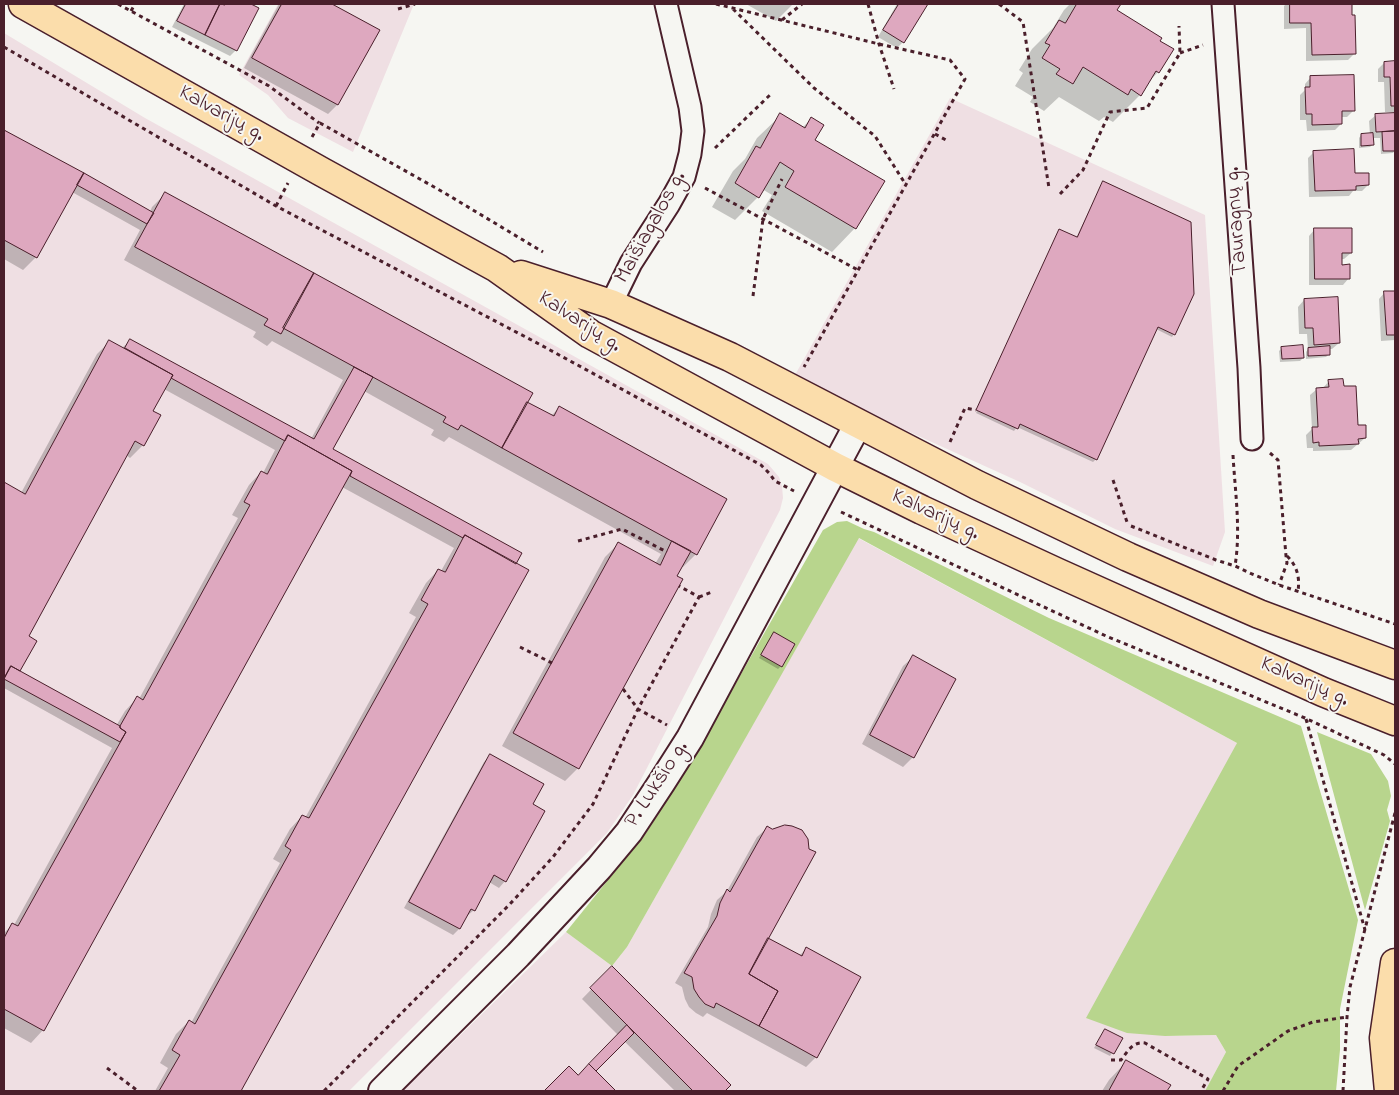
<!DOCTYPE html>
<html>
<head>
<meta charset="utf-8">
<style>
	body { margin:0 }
	#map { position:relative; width:1399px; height:1095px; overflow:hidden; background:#f6f6f2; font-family:"Indie Flower",sans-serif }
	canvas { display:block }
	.frame { position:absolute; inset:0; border:5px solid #4a1f2b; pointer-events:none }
</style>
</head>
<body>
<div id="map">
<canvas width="1399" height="1095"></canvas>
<div class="frame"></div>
</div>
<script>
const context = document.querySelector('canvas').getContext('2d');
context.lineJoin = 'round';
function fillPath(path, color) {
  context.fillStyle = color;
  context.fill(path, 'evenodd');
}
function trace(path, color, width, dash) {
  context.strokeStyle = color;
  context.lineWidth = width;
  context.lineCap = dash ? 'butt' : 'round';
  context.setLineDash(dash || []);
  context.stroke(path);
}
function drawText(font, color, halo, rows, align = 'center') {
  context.font = font + ' "Indie Flower",sans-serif';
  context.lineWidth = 4;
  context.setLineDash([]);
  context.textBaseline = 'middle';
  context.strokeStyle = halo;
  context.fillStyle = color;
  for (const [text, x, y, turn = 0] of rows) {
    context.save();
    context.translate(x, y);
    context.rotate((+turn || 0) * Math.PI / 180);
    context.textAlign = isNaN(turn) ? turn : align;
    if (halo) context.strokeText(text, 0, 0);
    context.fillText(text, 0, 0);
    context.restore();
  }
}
const built = new Path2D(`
	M278,4H414L353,152L288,118L268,95L239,75Z
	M4,33L145,118L768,464L779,477L782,486L783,498L780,510L633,795L607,833L349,1091H4Z
	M950,98L1205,215L1225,532L1213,566L1115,529L1020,482L903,429L795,375Z
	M858,538L1237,743L1165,1036L1216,1035L1226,1052L1205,1091H403L566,932L612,966L627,947Z`);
const green = new Path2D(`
	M847,521L864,529L874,532L1049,618L1301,726L1358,920L1340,1009V1050L1336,1091H1205L1226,1052L1216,1035L1165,1036L1127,1033L1086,1018L1237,743L859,538L627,947L612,966L566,932L646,833L687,769L823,530L837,522Z
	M1317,732L1371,754L1388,781L1391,796L1387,810L1390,821L1365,910Z`);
const shadow = new Path2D(`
	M184,4H220L223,5L224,4H248L257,8L236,50L230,56L172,27Z
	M279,4H329L378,31L337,105L328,114L244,68Z
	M746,4H793L776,21Z
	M897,4H926L903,42L897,48L878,37Z
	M1070,4H1119L1115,11L1159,41L1158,72L1147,84L1140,95L1113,122L1104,117L1099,121L1059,97L1044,111L1030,102L1033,97L1015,86L1023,73L1019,70L1032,49L1053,28L1064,10Z
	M1286,4H1351L1354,54L1348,60L1306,61V28L1284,29V6Z
	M1384,63H1395V112H1385L1384,82H1378V69Z
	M1311,77L1354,110L1347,117H1341V124L1335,130L1307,131L1306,120H1300V95L1305,90V84Z
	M1395,114V150L1393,153L1381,154L1380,138H1372V145L1370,147L1359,148V138L1361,135H1370L1369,121L1376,115Z
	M781,115L802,128L811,119L814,141L855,228L832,252L762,211L772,195L762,189L758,197L735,220L712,207L733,171L745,159L757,138Z
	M4,131L150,212L152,207L165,194L551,416L559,408L696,554L683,567L681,566L578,768L565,781L502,746L605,557L618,544L655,564L661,554L449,437L444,442L431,435L434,430L364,391L332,450L527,571L239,1091H155L168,1068L160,1063L176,1034L189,1021L191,1023L280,863L273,859L290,829L302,816L305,818L416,617L409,613L426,583L438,570L441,571L454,548L342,487L43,1030L31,1043L4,1028V933L13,924L14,925L112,748L4,688V483L21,493L97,354L110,341L122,348L131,340L311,439L343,380L272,341L267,346L253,337L256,332L124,260L140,230L72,192L36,257L23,270L4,259ZM164,389L275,450L263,473L261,472L249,485L232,515L238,518L139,699L137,698L125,711L116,726L18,672L27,637L126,455L130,458L143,445L151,412Z
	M1314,152L1354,175L1368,185L1362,191H1353L1349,196L1309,197L1308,158Z
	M1103,183L1174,334L1172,337L1156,329L1096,459L1093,462L1017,427L1014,431L976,413L1059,232L1076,238L1101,186Z
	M1315,229L1351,253L1344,259H1341V266L1349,278L1343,285H1309V236Z
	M1385,292H1395V340L1381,341L1379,299Z
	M1304,300L1339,343L1332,349H1329V354L1326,357L1306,359V352L1308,349L1307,334H1299L1298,307Z
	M1282,348L1303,358L1300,361L1280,362L1279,351Z
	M1395,371V425H1394V372Z
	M1329,381L1365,438L1351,450L1313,451V448H1307L1306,435L1312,429L1310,395L1317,389L1323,388Z
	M774,634L781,666L778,669L759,658Z
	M913,657V757L903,767L862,744L903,666Z
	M490,756L531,805L505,881L499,888L489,882L474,910L467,916H466L459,929L453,935L404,908L484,762Z
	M767,828V938L799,956L807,948L859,978L816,1057L806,1067L707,1013L703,1017L696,1013L689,1007L685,999L682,987L675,983L708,927L711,914L717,900L727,891L757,837Z
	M612,968L729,1085L723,1091H675L624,1041L594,1071L614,1091H546L569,1068L578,1076L619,1036L582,999Z
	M1105,1030L1121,1038L1110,1056L1094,1048Z
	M1126,1062L1169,1085L1166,1091H1102L1109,1080Z`);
const building = new Path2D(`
	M186,4H220L205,35L177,21Z
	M220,4L225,5L226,4H251L259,8L237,51L205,35Z
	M282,4H332L380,30L338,105L252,58Z
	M899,4H928L904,43L883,30Z
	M1077,4H1121L1117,10L1162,38L1160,41L1174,49L1159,73L1156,71L1141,96L1131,89L1128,95L1083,67L1073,84L1056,74L1060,69L1042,58L1050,45L1045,43L1059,20L1065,23Z
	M1290,4H1352V15H1355L1356,54L1312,55L1311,23H1290Z
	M1395,61V106H1391L1390,77H1384V62Z
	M1354,75L1355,111H1342V124L1312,125V114H1306L1305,87H1310V76Z
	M780,113L805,128L811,117L824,125L815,140L885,181L856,229L785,187L794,171L780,162L759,198L735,183L756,146L760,148Z
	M1395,113V131L1376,132L1375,114Z
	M4,130L84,173L37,258L4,240Z
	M1395,131V151H1383L1382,132Z
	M1373,133L1374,145L1361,146V134Z
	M1354,149L1355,173H1369V185L1356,186V190L1315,191L1313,151Z
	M84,173L154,213L147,224L77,185Z
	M1103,181L1191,222L1194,294L1175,335L1158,327L1097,460L1020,424L1018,429L976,410L1059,229L1077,237Z
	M165,192L314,273L281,334L264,325L268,319L135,247Z
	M1314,228H1352V253H1342V265L1350,264V279H1315Z
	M314,273L533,393L502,448L461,425L458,430L443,422L446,417L283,328Z
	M1384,291H1395V335H1387Z
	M1338,297L1340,343L1314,345L1313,328H1305L1304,299Z
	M130,339L314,439L354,367L373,377L333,449L522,553L516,564L465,535L463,538L350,476L352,471L288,435L285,441L171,378L173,375L125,348Z
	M109,340L173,375L153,411L161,415L144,446L135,441L29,636L37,641L20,671L11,666L4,679V482L25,494Z
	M1303,345L1304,358L1282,359L1281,347Z
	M1330,346V355L1308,356V348Z
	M1343,379L1344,386H1356L1358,425H1366V438L1358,439L1359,444L1319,446V442L1313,443L1312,427H1318L1316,388L1329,387L1328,380Z
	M527,402L554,416L559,406L727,499L697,555L502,448Z
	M288,435L352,471L44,1031L4,1009V938L12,923L18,926L126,732L120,728V726L137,696L143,700L250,505L244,502L261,471L267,474Z
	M465,535L529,570L241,1091H159L180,1055L172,1050L189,1020L195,1024L291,850L285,846L302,815L309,818L428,604L421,600L438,569L445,572Z
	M672,541L691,551L677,576L683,579L579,769L513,733L618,542L660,565Z
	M774,632L795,644L782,667L761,655Z
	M913,655L956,679L914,758L870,735Z
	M11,666L120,726V728L126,732L120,742L4,679Z
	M490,754L544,784L533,804L545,811L506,882L494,875L475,911L471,909L460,929L409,902Z
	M785,825L792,826L802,830L808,839L809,849L816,852L749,974L778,991L759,1026L716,1003L714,1008L705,1004L699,997L694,989L692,977L684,973L717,916L720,903L727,889L730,892L767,826L772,829Z
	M768,938L802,956L806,947L861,977L817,1058L759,1026L778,991L749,974Z
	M612,966L731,1085L725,1091H693L590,988Z
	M627,1025L634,1033L596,1071L589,1064Z
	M1105,1029L1123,1038L1114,1054L1096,1045Z
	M1126,1060L1171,1085L1167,1091H1109Z
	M589,1064L616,1091H544L569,1066L578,1075Z`);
const path = new Path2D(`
	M118,4L269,86L319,123
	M716,4L879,44L950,60L965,79L804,367
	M868,4L879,44L894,89
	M999,4L1023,22L1049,188
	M398,9L415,4
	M733,9L814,88L875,136L906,185
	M131,11L135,4
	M782,20L802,4
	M4,47L276,206L539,344L761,465L769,473L775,481L794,491
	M1180,53L1203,45
	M935,134L946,140
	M312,137L320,123L443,192L543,252
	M715,148L772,93
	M705,188L858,270
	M1060,194L1083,170L1110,112L1147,108L1180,53L1179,26
	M276,206L288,183
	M753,296L763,219L782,179
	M950,442L965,408L976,410
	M1270,453L1278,460L1286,556L1287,563L1279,585
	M1233,455C1235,492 1241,529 1235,566
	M1113,480L1128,525
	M841,512L1106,636L1305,718L1384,755L1395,764
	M1131,526L1216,560L1235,566L1252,574L1279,585L1395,624
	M578,541L622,529L667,552
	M1287,556C1297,566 1300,577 1298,591
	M699,597L712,592
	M520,647L552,663
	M623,689L638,709L667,725
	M1306,719L1365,930
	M1111,1060H1121C1128,1051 1133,1041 1145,1043L1208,1079L1201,1091
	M107,1068L138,1091
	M324,1091L510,904L553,857L593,804L638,709L699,597L679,586
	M1223,1091L1238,1066L1288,1031L1313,1022L1347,1017
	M1343,1091L1347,1017L1350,987L1395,813`);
const minor = new Path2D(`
	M1223,4L1249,368L1252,439
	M611,304L631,263L669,204L684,177L690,154L693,131L690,107L666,4`);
const tertiary = new Path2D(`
	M382,1091L518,955L599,868L629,832L662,782L690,738L858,424`);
const primary = new Path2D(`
	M23,4L322,172L497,268L590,334L835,467L922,510L1056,572L1323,692L1395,721
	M521,275L611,304L730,357L977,485L1128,557L1259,614L1395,665
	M1389,1091L1384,1038L1395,963`);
const streetNames = [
	["Kalvarijų g.",221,115,29],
	["Tauragnų g.",1238,221,-94],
	["Maišiagalos g.",652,228,-61],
	["Kalvarijų g.",579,323,33],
	["Kalvarijų g.",935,516,25],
	["Kalvarijų g.",1304,683,24],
	["P. Lukšio g.",658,785,-57]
];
fillPath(built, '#efdfe3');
fillPath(green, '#b8d58d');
fillPath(shadow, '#0003');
fillPath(building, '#dea8bf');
trace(building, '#4a1f2b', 1);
trace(minor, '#4a1f2b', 25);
trace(tertiary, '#4a1f2b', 30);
trace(primary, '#4a1f2b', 31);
trace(path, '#4a1f2b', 3, [4, 4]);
trace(minor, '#f6f6f2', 21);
trace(tertiary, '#f6f6f2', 26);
trace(primary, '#fbddab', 28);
drawText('22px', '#4a1f2b', '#f6f6f2', streetNames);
</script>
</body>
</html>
